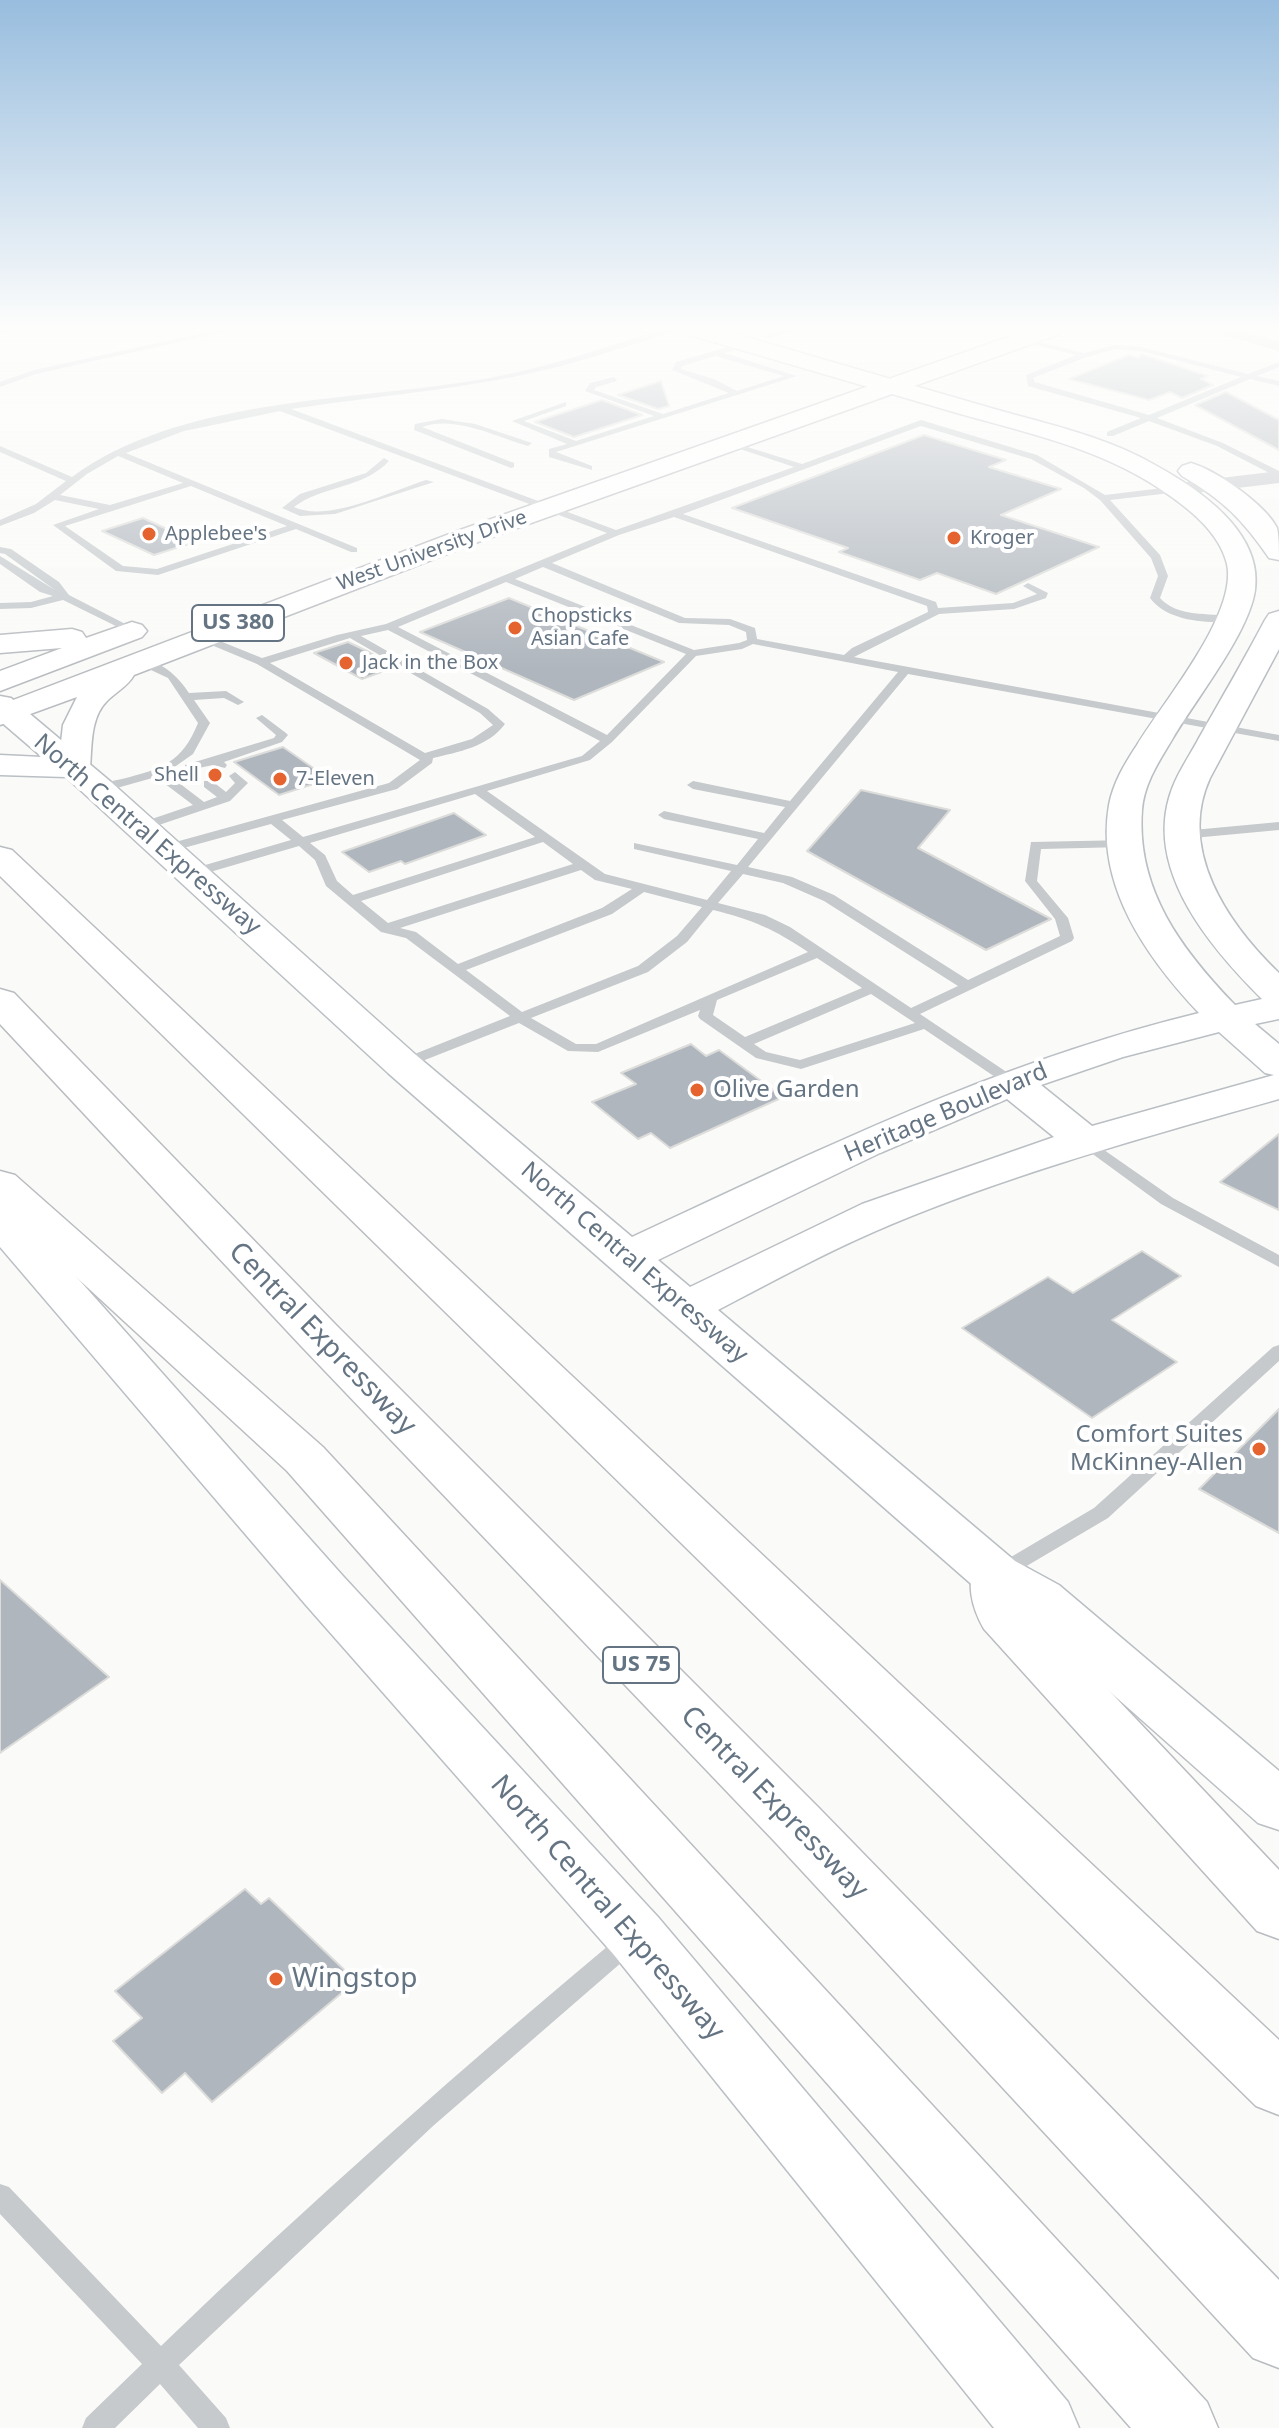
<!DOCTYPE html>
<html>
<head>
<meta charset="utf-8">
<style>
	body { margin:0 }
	canvas { display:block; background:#fafaf8 }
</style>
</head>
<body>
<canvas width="1279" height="2428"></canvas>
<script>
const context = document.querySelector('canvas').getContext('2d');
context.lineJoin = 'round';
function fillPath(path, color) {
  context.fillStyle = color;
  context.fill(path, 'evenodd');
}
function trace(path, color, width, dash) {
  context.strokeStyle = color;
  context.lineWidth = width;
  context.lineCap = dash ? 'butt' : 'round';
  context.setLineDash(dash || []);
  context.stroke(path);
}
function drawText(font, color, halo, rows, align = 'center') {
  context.font = font + ' "Noto Sans",sans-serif';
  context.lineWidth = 8;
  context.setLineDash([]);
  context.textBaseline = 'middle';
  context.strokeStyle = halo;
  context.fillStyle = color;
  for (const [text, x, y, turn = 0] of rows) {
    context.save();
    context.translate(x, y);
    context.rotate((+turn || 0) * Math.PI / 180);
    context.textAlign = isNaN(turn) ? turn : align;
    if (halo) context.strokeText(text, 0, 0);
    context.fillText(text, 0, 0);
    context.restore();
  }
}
const building = new Path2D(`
	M1141,354L1208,376L1201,379L1213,385L1182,398L1170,392L1149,400L1069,379L1129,355L1139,358Z
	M661,381L669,406L658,409L618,395Z
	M1226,392L1279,420V450L1195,405Z
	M602,400L642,415L574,437L535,422Z
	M924,435L1006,460L989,467L1061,489L1001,515L1099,547L996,594L937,573L920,580L839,552L848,548L732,508Z
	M143,518L195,542L154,555L102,531Z
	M509,598L664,662L574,700L420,632Z
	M348,642L369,652L395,667L362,679L314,653Z
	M283,747L329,779L279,795L234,762Z
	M861,790L950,810L918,848L1051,919L986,950L807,851Z
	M454,813L486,835L405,864L401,861L369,872L342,852Z
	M691,1044L706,1056L719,1050L783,1097L670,1148L651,1133L638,1139L592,1102L636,1084L621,1073Z
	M1279,1134V1210L1220,1182Z
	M1142,1251L1181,1276L1112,1320L1177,1362L1092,1418L962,1328L1048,1277L1073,1293Z
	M1279,1409V1533L1199,1489Z
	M0,1580L109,1677L0,1753Z
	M245,1889L261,1904L269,1898L356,1981L212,2102L185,2073L162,2093L113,2041L142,2018L115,1991Z`);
const lane = new Path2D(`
	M0,330H8L9,332L5,334Z
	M217,330H233L36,374L0,387V382L34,370Z
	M659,330H672C655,339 633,344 615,350C506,387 403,392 291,409L616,530L794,467L728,445V441L802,464L921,420L1037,455L1105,495L1179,486L1184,489L1179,492L1110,500L1160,555L1168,576L1160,598C1178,618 1209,612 1233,617V621C1206,624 1167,621 1150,598L1158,576L1151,558L1100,500L1084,488L1031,459L921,426L683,514L936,602L938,608L1013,603L1037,594L1023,586L1028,583L1048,593L1046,598L1014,609L939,614L854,657L1279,735V741L908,674L748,867L792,877L834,895L968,980L1060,936L1055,919L1025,881L1031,842L1129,840L1131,843L1125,847L1041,849L1037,881L1068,918L1074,938L1072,941L920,1014L1017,1079L1019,1082L1017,1085H1007L924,1029L801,1069L756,1058L700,1019L698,1016L700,1010L598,1052L568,1051L519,1023L407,1067H397L395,1064L397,1061L510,1016L406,938L381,932L326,886L315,860L299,846L193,877L187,873L188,870L291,840L271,824L169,852H161V846L389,783L420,760L257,664L197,639V635H205L262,658L337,635L386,624L607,533L280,411L184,431L126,453L357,548V552H351L296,529L158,575L116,571L53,525L99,509L55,500L34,513L0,526V520L36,504L66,481L0,452V446L72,477C176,400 341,401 465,382C533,372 595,351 659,330ZM118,456L183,483L110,505L60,495L87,474ZM191,486L287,526L157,569L123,566L65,526ZM674,517L927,606L928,612L852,648L844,655L757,639L755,628L730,619L685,618L552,563L619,535ZM543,567L679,623L729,625L746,632L747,640L739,643L694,650L515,579ZM506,582L686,654L607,735L398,627ZM388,630L600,741L582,756L303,837L282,820L397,789L432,763L433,758C458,752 488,747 505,724L488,709L361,636ZM350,638L480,713L493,725L472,739L425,753L270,663ZM753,644L898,672L790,801L693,781L687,785L693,789L785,807L764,833L664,811L658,815L664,819L758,839L737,865L634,843V849L731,871L707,900L605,874L487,791L590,760L612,742L696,656L742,649ZM475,794L535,837L353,895L337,881L325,855L310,843ZM543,842L573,864L388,923L361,901ZM581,870L595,880L632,889L602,908L458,964L416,932L400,928ZM743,874L783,883L824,901L958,986L911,1008L790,927L765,915L718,903ZM644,892L702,907L677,936L638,966L522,1012L466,970L612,914ZM713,910C753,920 774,929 808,952L596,1044H576L531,1018L648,972L687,942ZM817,958L862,988L745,1037L713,1015L717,1000ZM871,994L915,1023L800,1060L766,1052L754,1044Z
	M781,330H794L768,339L764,337Z
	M1020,337L1084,353L1115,345L1141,347L1248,374L1279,362V367L1257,376L1279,381V386L1250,379L1157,418L1223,443L1279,471V478L1217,446L1149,421L1113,436H1107V432L1141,418L1028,386L1026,375L1076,355L1020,341ZM1115,349L1141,351L1241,377L1149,415L1035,382L1033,378L1087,357Z
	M745,342L748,346L724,353L797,376L556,452L592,466V470L549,457V449L567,444L512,421L566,402V406L524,421L576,441L654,416L585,391L590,383L614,377L617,381L596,387L594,390L663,414L729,393L672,370L676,362ZM715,356L784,376L737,391L714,379L681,369L682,366Z
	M442,419L475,424L532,443L528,446C496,437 455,415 422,427L514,463V467L511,468L414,430L415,424Z
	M384,458L389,461C363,489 323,485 294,507C328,523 391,491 426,480L434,482L335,514L300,516L282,508L300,494L366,473Z
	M0,547L11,549L59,582L69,595L139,631L130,633L63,600L31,608L0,609V603L31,602L53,596L40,592L0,564V556L55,590L5,554L0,553Z
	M136,659C159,658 178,676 189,693L226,691L244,702L238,705L224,698L194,700L210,723L193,754L166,773L204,802L217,797L204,787V781H212L226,792L235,783L229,776L235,772L248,783L230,801L141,831L137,830V824L193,805L156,777L99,793L93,789C101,783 112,781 122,779C161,769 182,763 198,723L168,678L136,663Z
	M262,715L286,733L288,735L282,742L224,762L227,765L225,768L213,765L185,771V765L274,738L276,735L256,718Z
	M1279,822V830L1182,839L1176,835L1182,831Z
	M1084,1136L1173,1198L1279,1255V1267L1161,1204L1079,1144L1076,1141L1079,1138Z
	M1279,1345V1361L1108,1518L1008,1577L1001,1579L994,1577L991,1572L994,1567L1094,1508L1273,1347Z
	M629,1932L637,1935L640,1942L637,1949L433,2126L179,2365L226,2418L230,2428H198L160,2384L115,2428H82L86,2418L142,2364L0,2214V2184L9,2187L161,2346C309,2203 463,2067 621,1935Z`);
const street = new Path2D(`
	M1207,330H1235L1279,341V351Z
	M1279,471V483L1179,495L1170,489L1179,483Z`);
const secondary = new Path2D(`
	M687,330H722C809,355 897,381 984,406C1042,423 1103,435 1155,465C1199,489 1263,532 1255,590C1249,633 1196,699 1173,738C1160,760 1144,783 1142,810C1136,890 1182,950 1235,1005L1262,999C1212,949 1147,874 1169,798C1175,776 1189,757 1199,738C1221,699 1244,660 1265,620L1269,614L1279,611V649L1210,778C1177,850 1228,924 1279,973V1019L1255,1024L1279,1044V1099C1149,1136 1017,1172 892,1224C832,1249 775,1280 718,1310L1015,1561L1059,1585L1279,1771V1830L1258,1823L1021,1613L977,1589L388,1073L66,777L0,775V755L42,757L0,721V696L11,698L111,782L416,1055L632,1237C822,1149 994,1063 1199,1013C1147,958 1095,885 1109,805C1113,783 1125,763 1137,745C1163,702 1238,614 1227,564C1219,531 1187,507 1160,489C1099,448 1027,433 957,413C868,387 779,361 690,335ZM1219,1032L1265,1073L1274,1075L1092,1126L1041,1085L1123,1057ZM1007,1099L1054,1137L862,1204L690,1287L658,1260L880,1153Z
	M1191,463C1216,470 1266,505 1277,528C1279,537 1279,551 1279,560L1269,558C1243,520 1223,500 1182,476L1178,471L1182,466Z
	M0,1205L16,1209L343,1576L658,1917L1068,2402L1079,2428H994L614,1955L305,1604L0,1247Z`);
const highway = new Path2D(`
	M1028,330H1060L1057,335L478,542L134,675C128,686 116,692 107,701C90,718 92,746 90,768L86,775L74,778L62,775L58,768L63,725L77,697L0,725V705L460,530Z
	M132,622L142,625L147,631L142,637L0,691V671L62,648L0,653V635L72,629L82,632L86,638Z
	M0,847L12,850L1279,2040V2115L1256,2106L0,876Z
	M0,989L14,993L336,1325L818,1807L1279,2280V2368L1253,2358L776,1843L302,1347L0,1024Z
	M0,1171L15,1175L323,1447L1207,2402L1218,2428H1131L287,1471L0,1207Z
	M996,1555L1015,1561L1023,1575L1029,1606L1279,1870V1939L1257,1931L984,1629C972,1608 965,1582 977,1561Z`);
const markers = [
	[149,534,8,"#e4632e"],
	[954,538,8,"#e4632e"],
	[515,628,8,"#e4632e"],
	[346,663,8,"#e4632e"],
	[215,775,8,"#e4632e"],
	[280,779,8,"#e4632e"],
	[697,1090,8,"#e4632e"],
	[1259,1449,8,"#e4632e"],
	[276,1979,8,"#e4632e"]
];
const farPoinames = [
	["Applebee's",165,534],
	["Kroger",970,538],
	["Chopsticks",531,616],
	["Asian Cafe",531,639],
	["Jack in the Box",362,663],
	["Shell",199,775,"right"],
	["7-Eleven",296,779]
];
const farStreetnames = [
	["West University Drive",432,551,-20]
];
const shields = [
	[238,623,92],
	[641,1665,76]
];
const shieldNames = [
	["US 380",238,623],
	["US 75",641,1665]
];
const streetNames = [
	["North Central Expressway",147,835,41],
	["Heritage Boulevard",946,1113,-23],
	["North Central Expressway",634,1263,41]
];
const poiNames = [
	["Olive Garden",713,1090],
	["Comfort Suites",1243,1435,"right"],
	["McKinney-Allen",1243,1463,"right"]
];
const nearStreetnames = [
	["Central Expressway",322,1339,46],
	["Central Expressway",774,1803,46],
	["North Central Expressway",607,1908,49]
];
const nearPoinames = [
	["Wingstop",292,1979]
];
fillPath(building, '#afb6bd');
trace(building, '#dcdcda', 2);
trace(secondary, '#babfc4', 3);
trace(highway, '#b9bcc0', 3);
fillPath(lane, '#c6cacd');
fillPath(street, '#c6cacd');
fillPath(secondary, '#fff');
fillPath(highway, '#fff');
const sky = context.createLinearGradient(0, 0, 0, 670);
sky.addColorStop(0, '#98bdde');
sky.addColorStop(0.49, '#fdfdfc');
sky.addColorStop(1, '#fdfdfc00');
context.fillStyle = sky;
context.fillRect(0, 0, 1279, 670);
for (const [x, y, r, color] of markers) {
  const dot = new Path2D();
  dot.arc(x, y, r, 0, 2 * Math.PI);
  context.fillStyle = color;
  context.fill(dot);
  trace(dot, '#fff', 3);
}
drawText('20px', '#657483', '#fff', farPoinames, 'left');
drawText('20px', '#657483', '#fff', farStreetnames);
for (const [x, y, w] of shields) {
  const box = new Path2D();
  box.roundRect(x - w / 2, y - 18, w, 36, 6);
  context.fillStyle = '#fff';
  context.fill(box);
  trace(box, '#657483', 2);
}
drawText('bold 22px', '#657483', null, shieldNames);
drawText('24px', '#657483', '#fff', streetNames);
drawText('24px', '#657483', '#fff', poiNames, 'left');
drawText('28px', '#657483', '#fff', nearStreetnames);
drawText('28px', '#657483', '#fff', nearPoinames, 'left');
</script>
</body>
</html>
